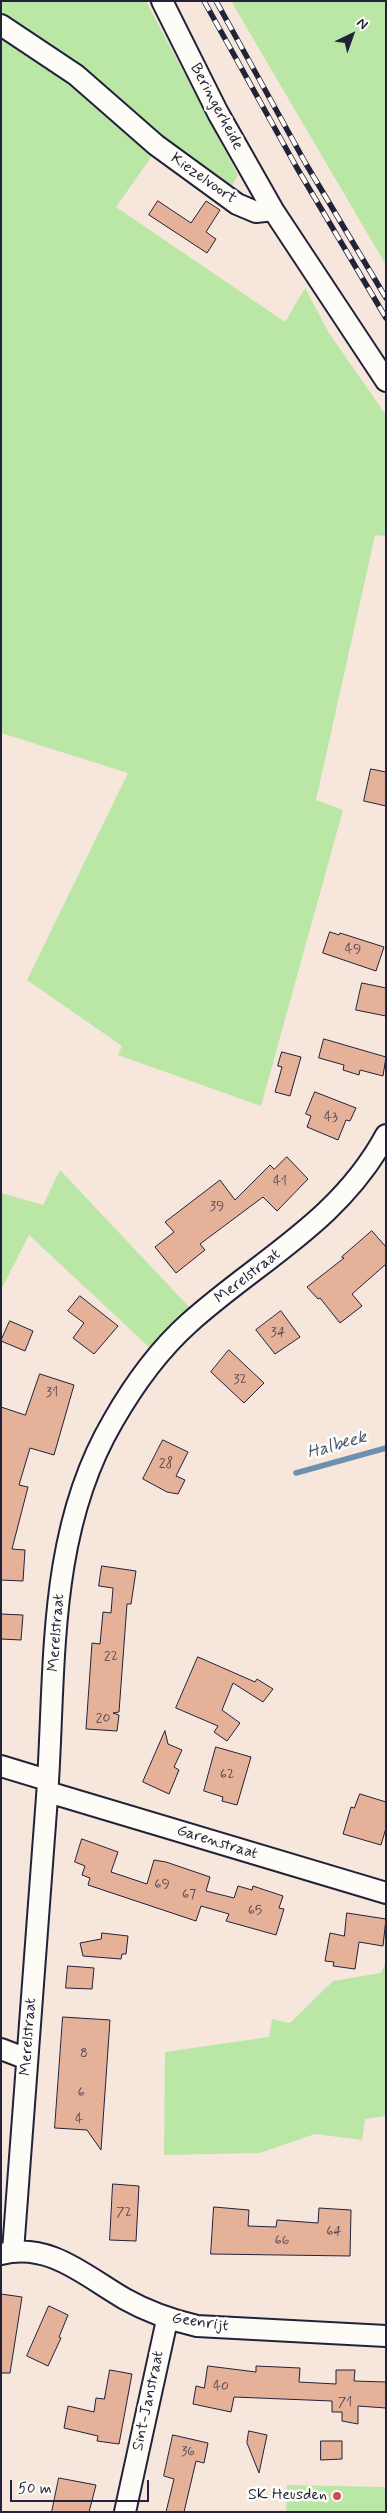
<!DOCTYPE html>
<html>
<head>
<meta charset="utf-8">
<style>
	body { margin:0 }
	#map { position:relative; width:387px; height:2513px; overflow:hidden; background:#f6e6db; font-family:Mynerve,sans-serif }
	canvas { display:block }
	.frame { position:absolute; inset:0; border:2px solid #22223b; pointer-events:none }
	.north { position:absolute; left:327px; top:10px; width:50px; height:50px; -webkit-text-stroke:4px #fdfcf7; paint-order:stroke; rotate:42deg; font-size:14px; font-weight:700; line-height:20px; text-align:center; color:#22223b }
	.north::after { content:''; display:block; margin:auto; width:18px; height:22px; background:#22223b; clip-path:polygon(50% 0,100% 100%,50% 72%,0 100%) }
	.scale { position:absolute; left:10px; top:2480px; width:139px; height:22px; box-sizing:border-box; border:2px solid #22223b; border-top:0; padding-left:6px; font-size:15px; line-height:18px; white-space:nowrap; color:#22223b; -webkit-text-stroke:4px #fdfcf7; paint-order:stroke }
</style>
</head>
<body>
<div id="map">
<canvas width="387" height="2513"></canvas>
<div class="frame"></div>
<div class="north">N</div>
<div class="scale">50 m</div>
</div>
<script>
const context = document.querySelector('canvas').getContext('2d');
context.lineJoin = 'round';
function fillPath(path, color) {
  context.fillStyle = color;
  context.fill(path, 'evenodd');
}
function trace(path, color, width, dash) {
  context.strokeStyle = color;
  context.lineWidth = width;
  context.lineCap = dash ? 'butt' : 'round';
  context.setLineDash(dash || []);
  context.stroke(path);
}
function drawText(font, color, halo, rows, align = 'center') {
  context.font = font + ' Mynerve,sans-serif';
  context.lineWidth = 5;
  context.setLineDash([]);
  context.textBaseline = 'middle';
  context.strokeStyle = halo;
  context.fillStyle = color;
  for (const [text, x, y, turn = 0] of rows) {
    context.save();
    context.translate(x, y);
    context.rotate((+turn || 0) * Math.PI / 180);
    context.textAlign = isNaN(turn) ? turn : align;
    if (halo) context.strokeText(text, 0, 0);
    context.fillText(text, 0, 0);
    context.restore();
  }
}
const green = new Path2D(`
	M1,1H146L238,175L230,189L1,16Z
	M231,1H386V265Z
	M1,35L71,81L154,153L116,207L285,322L305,288L329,333L386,415V536L375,535L316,800L343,810L261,1106L118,1055L122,1046L27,980L128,773L1,733Z
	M60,1170L190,1308L149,1347L29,1235L1,1290V1193L43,1205Z
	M386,1961V2116L365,2119L362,2140L315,2134L260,2153L164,2155L165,2052L269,2037L272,2019L290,2023L333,1981L381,1973Z
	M287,2485L386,2487V2512H286Z`);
const stream = new Path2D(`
	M296,1473L386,1448`);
const building = new Path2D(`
	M158,201L191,223L206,201L220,210L206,232L216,239L207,253L149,215Z
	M371,769L386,772V806L364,801Z
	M330,932L339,935L340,933L384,947L376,971L323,953Z
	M362,983L386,988V1016L356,1010Z
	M324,1039L386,1057L383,1076L360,1070L359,1075L343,1070L344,1065L319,1058Z
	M282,1052L301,1057L290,1096L275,1092L282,1067L278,1066Z
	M315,1092L356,1108L350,1121L346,1120L338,1140L307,1127L311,1116L306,1114Z
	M287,1157L308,1179L277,1211L263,1197L200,1244L205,1250L176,1273L155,1247L174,1232L165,1222L220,1180L235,1200L270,1165L274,1169Z
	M372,1231L386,1247V1264L352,1294L362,1306L340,1323L320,1298L318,1299L307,1287L344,1258L342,1257Z
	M80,1296L118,1326L94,1354L73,1338L84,1323L68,1311Z
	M281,1311L300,1337L275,1354L256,1330Z
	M10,1321L33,1331L25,1351L1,1341Z
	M229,1350L264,1383L244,1403L211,1372Z
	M40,1374L74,1385L54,1455L30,1448L19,1485L28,1487L12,1549L25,1550L23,1581L1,1580V1407L25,1415Z
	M163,1440L188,1452L176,1476L185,1480L178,1494L167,1492L143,1479Z
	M102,1566L136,1571L131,1604H127L119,1712L113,1713L119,1715L117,1731L86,1729L92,1643L100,1644L103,1612L111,1613L113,1588L99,1586Z
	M1,1614L23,1615L21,1640L1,1639Z
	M198,1657L255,1682L257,1679L273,1689L263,1702L233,1683L222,1710L240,1723L227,1741L214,1732L218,1726L176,1708Z
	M165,1731L168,1744L182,1750L174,1767L179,1770L169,1794L143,1782Z
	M216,1747L251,1757L237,1805L222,1801L223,1797L204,1791Z
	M360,1794L386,1802V1828L381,1845L343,1834L351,1807L354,1808Z
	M82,1839L118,1852L111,1872L147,1884L154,1860L166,1862L210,1877L206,1891L234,1898L238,1886L252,1890L253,1886L283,1896L279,1908L284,1909L276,1935L226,1921L229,1914L201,1906L196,1921L88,1885L90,1878L82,1875L85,1866L75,1862Z
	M347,1913L386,1919L383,1946L359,1942L355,1969L333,1966L334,1962L325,1961L330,1933L344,1936Z
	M102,1933L128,1936L126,1954H122L121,1959L83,1956L80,1943L101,1939Z
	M68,1966L94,1968L92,1989L66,1988Z
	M63,2017L110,2020L101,2150L87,2130L55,2128Z
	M113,2184L139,2186L136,2241L110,2240Z
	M214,2207L249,2210L248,2226L276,2227L277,2220L318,2223L319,2208L351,2210L350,2256L211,2254Z
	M1,2294L22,2297L10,2373H1Z
	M49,2306L68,2315L59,2337L61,2338L48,2366L27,2356Z
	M208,2366L256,2372V2366L300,2368L299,2382L336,2384V2370H355L354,2381L386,2382V2408L358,2406V2424L342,2421V2412H332V2401L234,2397L231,2412L193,2404L196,2386L204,2388Z
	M110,2370L132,2374L119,2444L97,2441L98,2436L64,2428L68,2406L94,2412L96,2398L104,2399Z
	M249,2431L267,2435L259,2473L247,2443Z
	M173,2435L208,2443L204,2463L196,2461L184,2512H166L174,2479L164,2476Z
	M321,2441H342V2459L321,2460Z
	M59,2478L96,2485L89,2512H52Z`);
const street = new Path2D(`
	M162,1L218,113L273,210L386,381
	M1,25L76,75L156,145L237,204L256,212L273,210
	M1,1766L47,1780
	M48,1792L386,1893
	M1,2049L27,2059
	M13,2251C24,2100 36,1949 47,1797C56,1670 46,1535 113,1421C133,1386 159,1350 189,1323C259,1260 339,1222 386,1135
	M1,2254C50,2242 85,2276 125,2299C148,2312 171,2320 197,2326L386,2336
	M125,2512L167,2320`);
const rail = new Path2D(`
	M204,1L297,168L386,318
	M216,1L306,164L386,298`);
const markers = [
	[337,2496,5,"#d1495b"]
];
const numberNames = [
	["49",353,950],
	["43",331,1118],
	["41",280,1182],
	["39",217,1207],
	["34",278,1333],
	["32",240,1380],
	["31",52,1393],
	["28",166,1464],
	["22",111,1657],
	["20",103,1719],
	["62",227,1775],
	["69",162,1885],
	["67",189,1895],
	["65",255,1911],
	["8",84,2054],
	["6",81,2093],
	["4",79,2120],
	["72",124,2213],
	["64",334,2232],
	["66",282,2241],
	["40",221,2387],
	["71",345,2403],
	["36",188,2452]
];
const streetNames = [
	["Beringerheide",216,107,62],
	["Kiezelvoort",203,179,35],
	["Merelstraat",248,1277,-38],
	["Merelstraat",57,1633,-86],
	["Garenstraat",217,1843,17],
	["Merelstraat",29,2037,-86],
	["Geenrijt",200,2323,8],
	["Sint-Janstraat",149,2401,-78]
];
const poiNames = [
	["SK Heusden",327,2496]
];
const waterNames = [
	["Halbeek",337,1446,-16]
];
fillPath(green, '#bae7a5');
trace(stream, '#6d8fb0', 5.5);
fillPath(building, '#e5b199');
trace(building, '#22223b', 1);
trace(street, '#22223b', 24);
trace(street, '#fdfcf7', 20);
trace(rail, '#22223b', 5.5);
trace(rail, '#fdfcf7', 4, [11]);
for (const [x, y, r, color] of markers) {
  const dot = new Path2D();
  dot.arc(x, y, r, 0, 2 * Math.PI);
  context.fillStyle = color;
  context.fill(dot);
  trace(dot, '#fdfcf7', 2);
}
drawText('14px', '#534652', null, numberNames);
drawText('16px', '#22223b', '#fdfcf7', streetNames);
drawText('16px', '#22223b', '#fdfcf7', poiNames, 'right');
drawText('italic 18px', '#485876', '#fdfcf7', waterNames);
</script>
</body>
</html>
